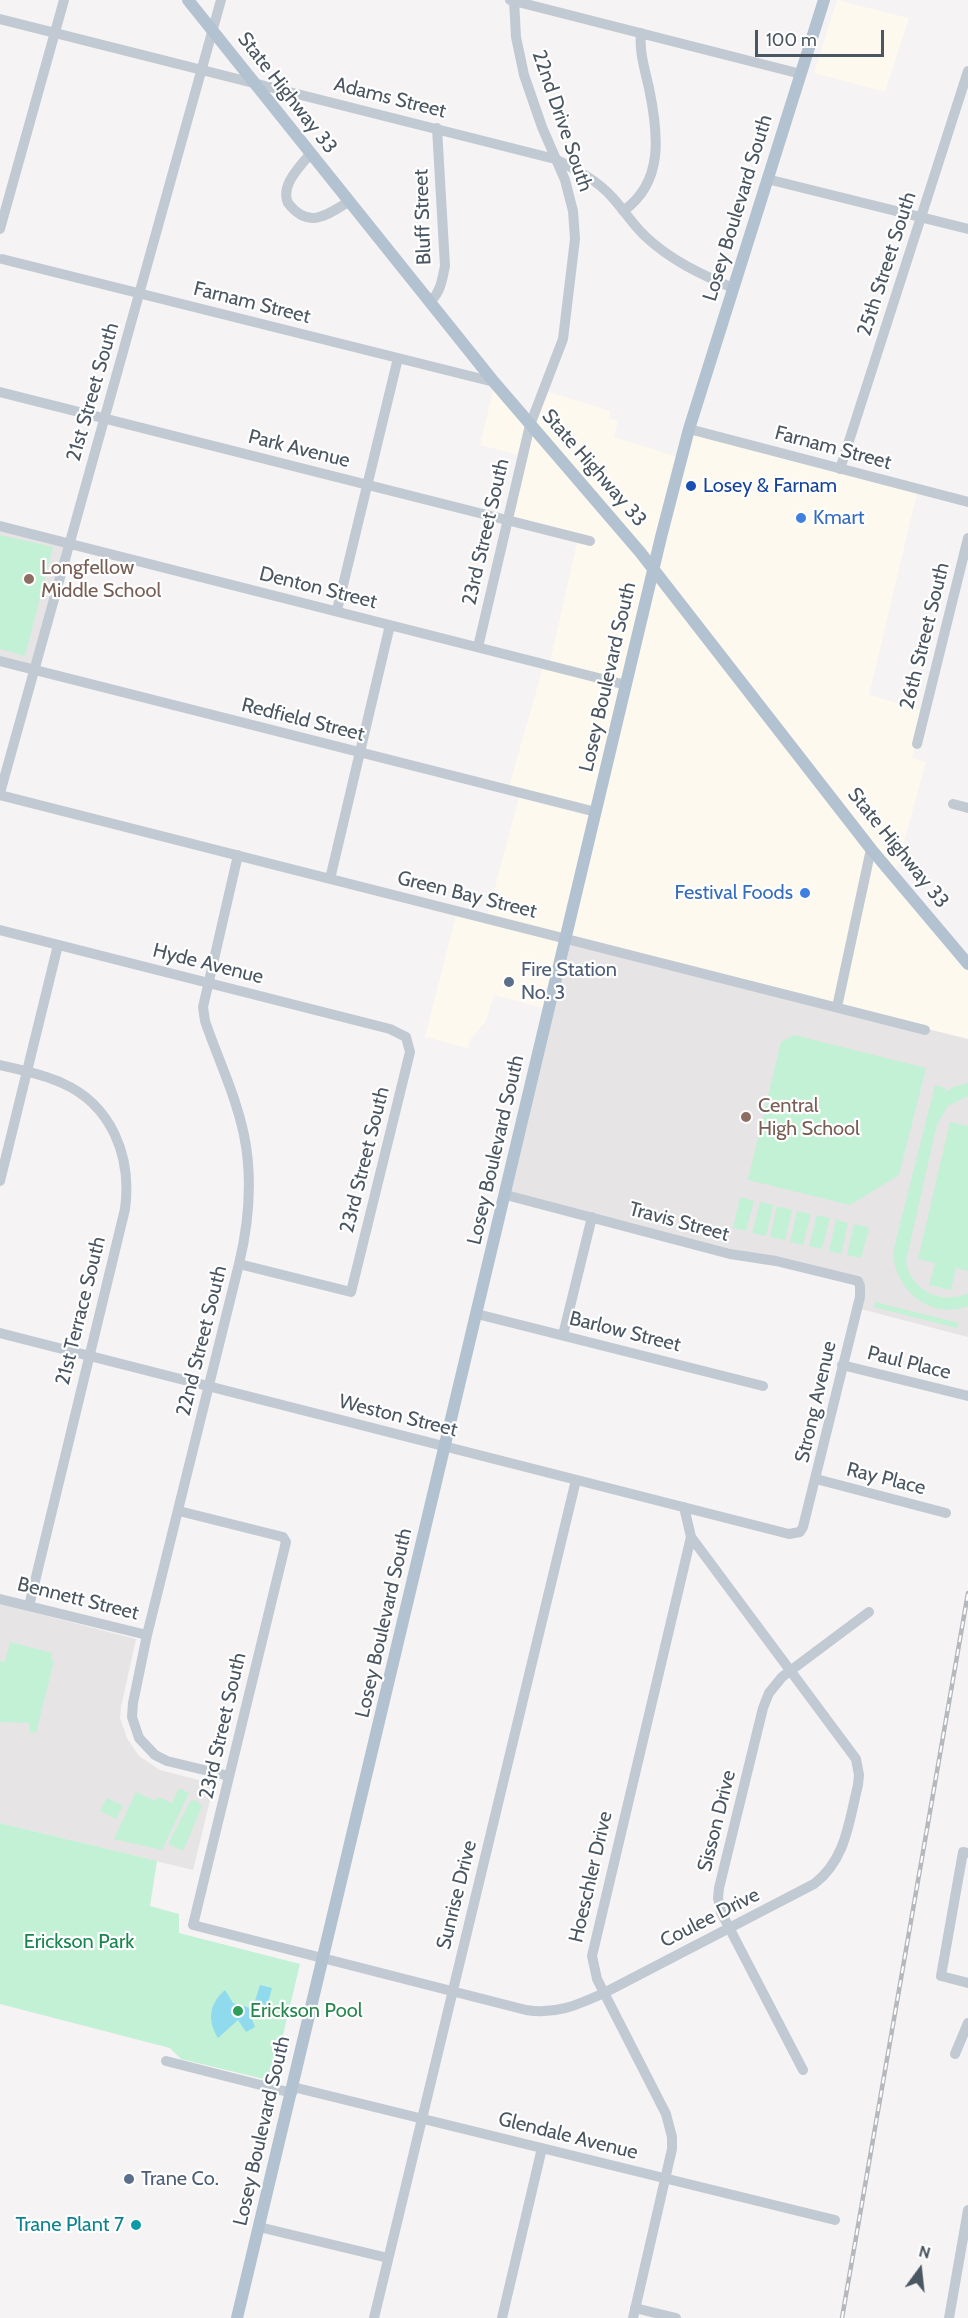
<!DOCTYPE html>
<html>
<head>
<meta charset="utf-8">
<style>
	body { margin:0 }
	#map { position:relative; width:968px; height:2318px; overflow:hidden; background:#f5f3f3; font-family:Cabin,sans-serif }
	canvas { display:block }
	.north { position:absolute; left:890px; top:2240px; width:60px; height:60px; -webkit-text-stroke:4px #fff; paint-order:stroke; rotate:15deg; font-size:16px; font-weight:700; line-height:24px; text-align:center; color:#4a5661 }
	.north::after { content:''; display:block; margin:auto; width:21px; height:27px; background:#4a5661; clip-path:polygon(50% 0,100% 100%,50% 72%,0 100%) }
	.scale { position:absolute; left:755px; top:30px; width:129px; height:27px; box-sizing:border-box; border:3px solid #4a5661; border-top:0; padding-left:8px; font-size:18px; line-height:21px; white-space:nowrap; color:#4a5661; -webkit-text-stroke:4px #fff; paint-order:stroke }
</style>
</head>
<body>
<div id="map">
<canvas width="968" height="2318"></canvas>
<div class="north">N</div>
<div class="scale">100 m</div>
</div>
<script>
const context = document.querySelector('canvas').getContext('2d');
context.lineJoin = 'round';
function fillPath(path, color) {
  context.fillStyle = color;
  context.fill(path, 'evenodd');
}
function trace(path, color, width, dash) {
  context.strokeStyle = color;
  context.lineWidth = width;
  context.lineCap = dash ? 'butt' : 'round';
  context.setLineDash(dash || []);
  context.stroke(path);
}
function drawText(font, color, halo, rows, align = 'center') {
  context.font = font + ' Cabin,sans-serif';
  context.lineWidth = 4.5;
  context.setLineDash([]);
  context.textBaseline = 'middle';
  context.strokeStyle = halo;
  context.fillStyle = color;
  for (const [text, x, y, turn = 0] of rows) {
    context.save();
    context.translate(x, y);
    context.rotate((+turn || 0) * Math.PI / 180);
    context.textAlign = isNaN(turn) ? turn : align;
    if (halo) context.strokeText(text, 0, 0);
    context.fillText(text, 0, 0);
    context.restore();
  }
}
const commercial = new Path2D(`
	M837,0L909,18L885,92L814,73Z
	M494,382L529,425L543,390L610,411L609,418L618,421L614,437L681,458L689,429L918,489L869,695L925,711L912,758L926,762L894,878L968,964V1039L925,1030L550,1010L494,995L486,1021L470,1040L468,1048L425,1037L457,911L487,918L520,793L508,790L544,664L551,665V658L578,538L509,520L522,456L480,445L492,396Z`);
const education = new Path2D(`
	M0,526L68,543L34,670L0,661Z
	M567,939L968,1039V1337L857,1308L860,1286L506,1195Z
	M0,1604L136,1639L121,1707L120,1718L127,1738L139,1756L160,1770L214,1784L193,1870L0,1823Z`);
const green = new Path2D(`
	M0,535L53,547L25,656L0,649Z
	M794,1035L926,1068L899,1175L850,1205L748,1180L781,1042Z
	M968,1083V1096L948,1106L937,1124L906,1261C910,1290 942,1306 968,1293V1306C930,1320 895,1291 893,1252L935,1085L946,1088L945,1093L953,1087Z
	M950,1122L968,1126V1271L956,1268L951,1290L929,1285L935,1263L918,1259Z
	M740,1197L754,1201L746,1231L733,1228Z
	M760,1202L773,1205L766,1236L752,1233Z
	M777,1206L792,1210L785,1240L770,1237Z
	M797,1211L811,1214L803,1245L790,1242Z
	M817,1215L830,1218L822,1249L809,1246Z
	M836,1220L848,1223L841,1254L829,1251Z
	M854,1224L869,1228L861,1258L847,1255Z
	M875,1302L959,1323L957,1328L874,1307Z
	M10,1642L52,1653L51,1660L54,1661L36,1733L30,1732L29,1723L0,1722V1661L5,1662Z
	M179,1788L189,1793L162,1850L114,1839L136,1792L155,1801L158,1797L172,1803Z
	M107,1798L123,1806L116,1819L100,1811Z
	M191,1800L197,1801L202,1806L184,1849L181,1850L170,1845L169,1842Z
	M0,1823L157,1861L150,1906L179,1914V1933L300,1964L272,2081L181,2059L170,2048L0,2004Z`);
const water = new Path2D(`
	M260,1985L272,1988L264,2017L253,2013L250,2014L255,2027L246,2032L238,2020L218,2038C207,2020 209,2004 225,1990L233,2003L250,2008L255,2001Z`);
const minor = new Path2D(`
	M510,0L801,74
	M0,19L555,159C575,169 597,180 612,197C624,210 633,225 645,236C670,260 702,275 733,288
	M310,154C300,167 280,185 288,203C308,229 326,216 348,202
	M767,179L968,229
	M623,211C665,182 658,132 649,88C645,70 639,52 641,33
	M0,229L64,0
	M2,259L494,382
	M431,301C441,291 442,280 445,266L437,128
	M0,392L590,541
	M689,429L968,502
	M840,469L968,71
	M0,526L626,685
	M337,610L398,358
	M478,647L530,425L563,339L575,239L573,211L565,180L542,127L524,75L516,37L514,0
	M0,661L596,812
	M917,744L968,538
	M0,793L221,0
	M0,795L925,1030
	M953,804L968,808
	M330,879L390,625
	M0,930L390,1029L406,1037L410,1052L351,1292L239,1264
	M837,1007L871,849
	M0,1065C21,1070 43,1074 62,1083C112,1105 132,1157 125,1209L29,1606
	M0,1181L58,945
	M477,1314L763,1386
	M0,1333L789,1534L800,1532L803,1527L860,1297V1286L858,1281L776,1261L730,1254L506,1195
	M563,1335L592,1217
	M842,1365L968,1396
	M816,1479L946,1513
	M179,1511L283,1537L286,1542L193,1925L526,2010C556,2015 577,2005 604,1993L814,1884C846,1860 849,1821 858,1785L859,1775L856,1759L691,1537L684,1507
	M0,1599L147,1635
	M229,1776L167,1761L155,1755L139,1738L132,1717L133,1703L147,1635L239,1264C249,1222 253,1179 244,1135C236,1096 218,1059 205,1021L203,1007L238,855
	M968,1853L963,1852L941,1976L968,1983
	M955,2054L968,2023
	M166,2061L292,2093
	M803,2070L721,1912L718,1898L719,1888L763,1708L769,1693L782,1677L869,1612
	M293,2087L835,2220
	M259,2227L388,2258
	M635,2308L676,2318
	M374,2318L576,1480
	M502,2318L542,2148
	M633,2318L672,2149V2137L666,2114L597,1979L592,1956L691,1537
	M949,2318L968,2210`);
const major = new Path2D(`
	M188,0L494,382L640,552L871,849L968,964
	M237,2318L661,537L689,429L824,0`);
const rail = new Path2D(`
	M842,2318L968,1593`);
const markers = [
	[691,486,6,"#1a4fb4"],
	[801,518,6,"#3f7fe0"],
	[29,579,6,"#8d6e63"],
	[805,893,6,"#3f7fe0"],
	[509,982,6,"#5c6f8a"],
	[746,1117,6,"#8d6e63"],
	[238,2011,6,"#2e9e5b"],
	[129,2179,6,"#5c6f8a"],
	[136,2225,6,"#0f9aa8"]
];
const streetNames = [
	["State Highway 33",287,93,52],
	["Adams Street",390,98,14],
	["22nd Drive South",562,121,71],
	["Losey Boulevard South",738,208,-73],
	["Bluff Street",423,217,-92],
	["25th Street South",887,264,-72],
	["Farnam Street",252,303,14],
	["21st Street South",93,392,-74],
	["Farnam Street",833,448,15],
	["Park Avenue",299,449,14],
	["State Highway 33",594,468,49],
	["23rd Street South",486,532,-77],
	["Denton Street",318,588,14],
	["26th Street South",925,636,-76],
	["Losey Boulevard South",608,677,-77],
	["Redfield Street",303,720,14],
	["State Highway 33",898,848,51],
	["Green Bay Street",467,895,14],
	["Hyde Avenue",208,964,14],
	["Losey Boulevard South",496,1150,-77],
	["23rd Street South",365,1160,-76],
	["Travis Street",679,1222,15],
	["21st Terrace South",81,1311,-76],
	["Barlow Street",625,1332,14],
	["22nd Street South",202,1341,-76],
	["Paul Place",909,1363,14],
	["Strong Avenue",816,1402,-77],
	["Weston Street",398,1416,14],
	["Ray Place",886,1479,14],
	["Bennett Street",78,1599,14],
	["Losey Boulevard South",384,1623,-77],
	["23rd Street South",223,1726,-77],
	["Sisson Drive",717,1821,-76],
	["Hoeschler Drive",591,1877,-77],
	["Sunrise Drive",457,1895,-76],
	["Coulee Drive",710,1918,-27],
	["Losey Boulevard South",262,2131,-77],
	["Glendale Avenue",568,2136,14]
];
const transitNames = [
	["Losey & Farnam",703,486]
];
const shopNames = [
	["Kmart",813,518],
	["Festival Foods",793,893,"right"]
];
const educationNames = [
	["Longfellow",41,568],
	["Middle School",41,591],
	["Central",758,1106],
	["High School",758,1129]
];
const serviceNames = [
	["Fire Station",521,970],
	["No. 3",521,993],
	["Trane Co.",141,2179]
];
const parkNames = [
	["Erickson Park",79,1942]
];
const leisureNames = [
	["Erickson Pool",250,2011]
];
const cultureNames = [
	["Trane Plant 7",124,2225]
];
fillPath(commercial, '#fdf9ef');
fillPath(education, '#e6e4e5');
fillPath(green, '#c3f1d5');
fillPath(water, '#90daee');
trace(minor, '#c1cad2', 10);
trace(major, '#b3c2d1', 12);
trace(rail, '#b5b8bd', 4.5);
trace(rail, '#fff', 2, [7]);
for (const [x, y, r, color] of markers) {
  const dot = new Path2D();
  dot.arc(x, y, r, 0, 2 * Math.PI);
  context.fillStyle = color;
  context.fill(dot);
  trace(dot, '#fff', 2);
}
drawText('20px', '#4a5661', '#fff', streetNames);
drawText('20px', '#164399', '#fff', transitNames, 'left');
drawText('20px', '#366cbe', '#fff', shopNames, 'left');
drawText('20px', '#785e54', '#fff', educationNames, 'left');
drawText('20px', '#4e5e75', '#fff', serviceNames, 'left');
drawText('20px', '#17864f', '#fff', parkNames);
drawText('20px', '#27864d', '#fff', leisureNames, 'left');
drawText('20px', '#0d838f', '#fff', cultureNames, 'right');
</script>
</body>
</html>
